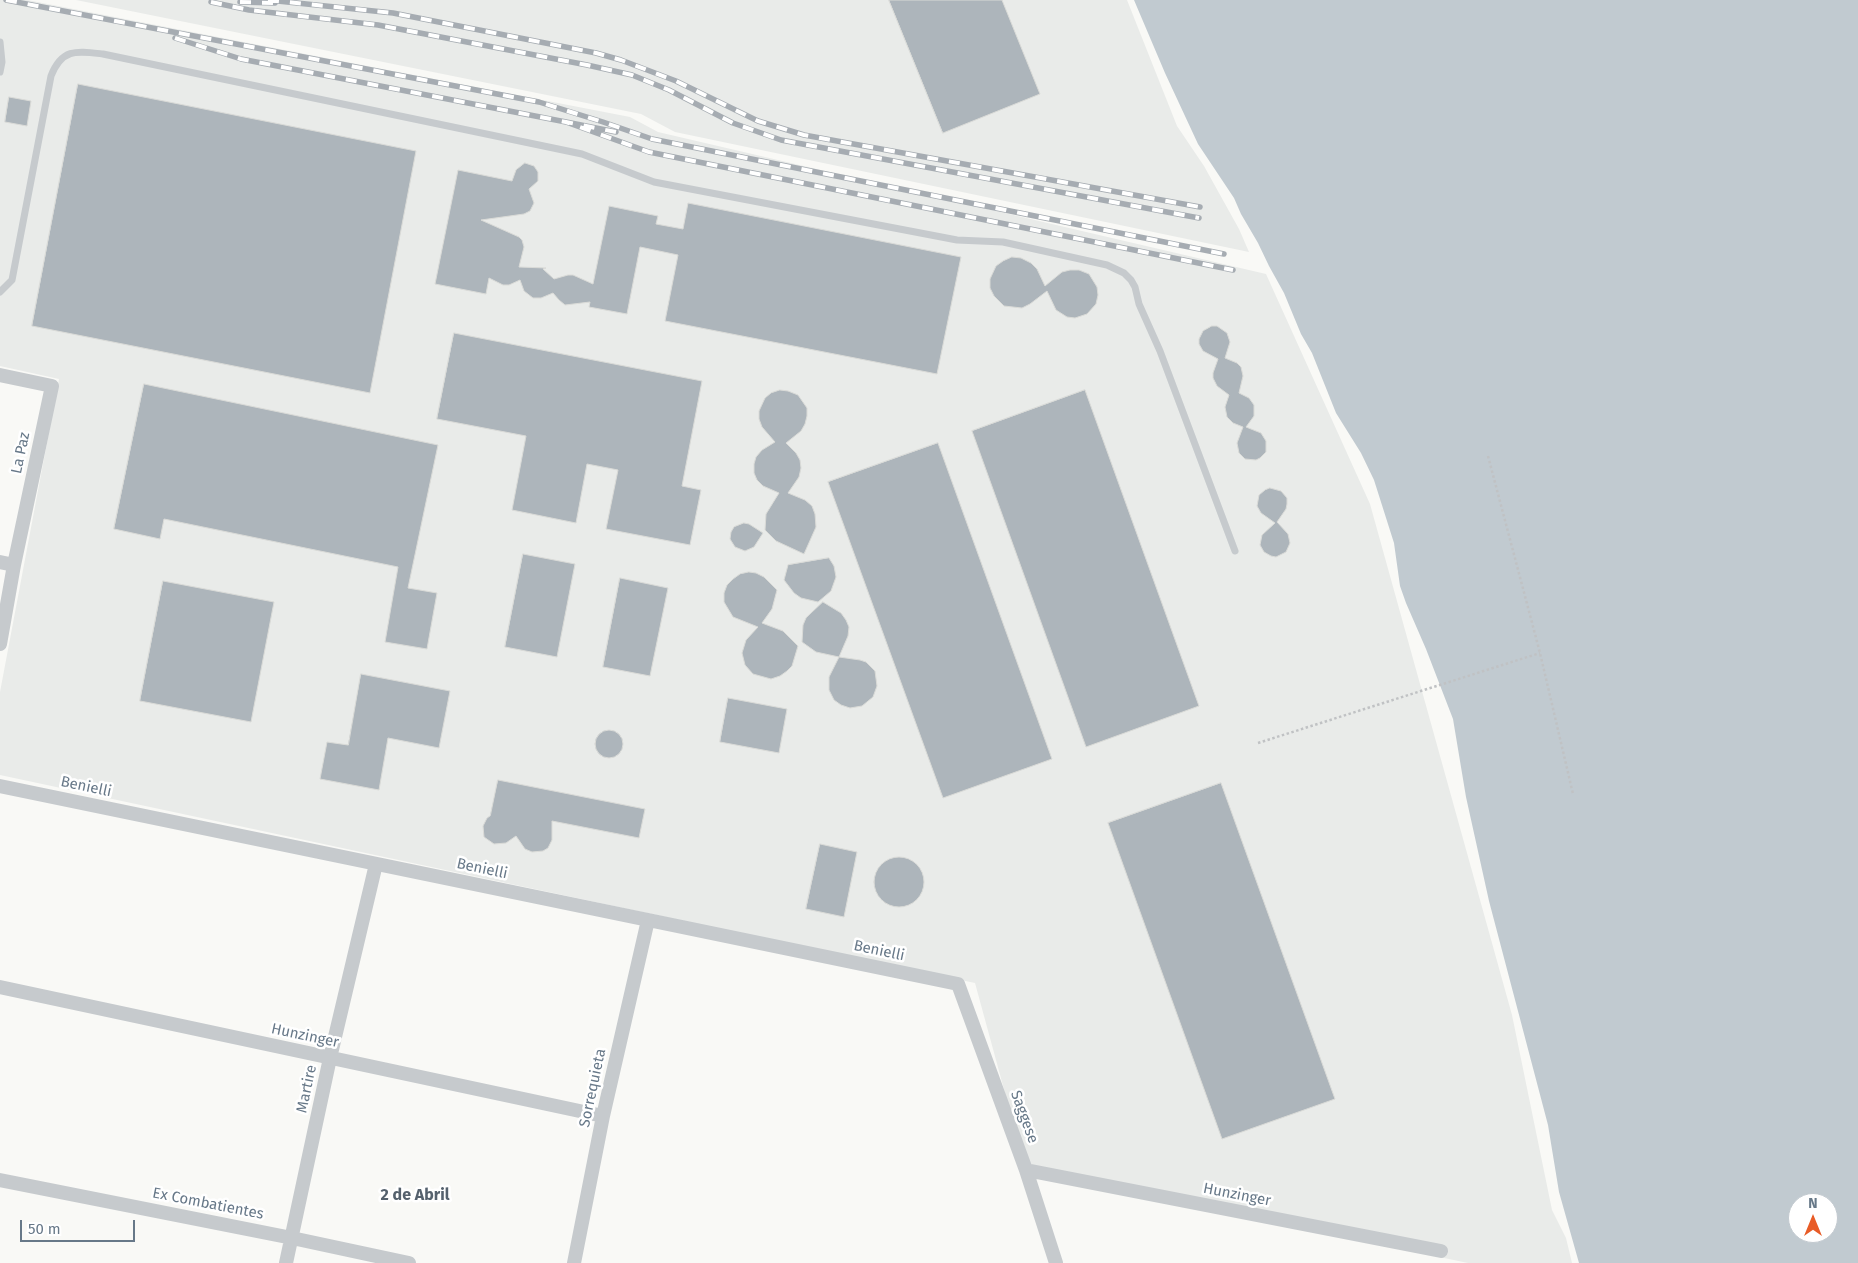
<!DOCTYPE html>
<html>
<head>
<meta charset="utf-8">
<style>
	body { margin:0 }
	#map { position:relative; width:1858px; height:1263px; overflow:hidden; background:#f9f9f6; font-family:"Fira Sans",sans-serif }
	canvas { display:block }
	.north { position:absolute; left:1788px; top:1193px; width:50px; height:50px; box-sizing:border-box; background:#fff; border:1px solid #c2c9cf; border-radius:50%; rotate:0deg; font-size:14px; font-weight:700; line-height:20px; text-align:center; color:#677888 }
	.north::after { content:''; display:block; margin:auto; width:18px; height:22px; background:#e85c27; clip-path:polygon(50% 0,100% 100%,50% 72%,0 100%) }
	.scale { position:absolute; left:20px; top:1220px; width:115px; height:22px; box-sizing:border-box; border:2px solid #677888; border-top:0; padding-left:6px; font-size:15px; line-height:18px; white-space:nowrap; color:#677888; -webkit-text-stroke:4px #fff; paint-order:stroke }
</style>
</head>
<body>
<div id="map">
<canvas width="1858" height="1263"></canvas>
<div class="north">N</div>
<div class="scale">50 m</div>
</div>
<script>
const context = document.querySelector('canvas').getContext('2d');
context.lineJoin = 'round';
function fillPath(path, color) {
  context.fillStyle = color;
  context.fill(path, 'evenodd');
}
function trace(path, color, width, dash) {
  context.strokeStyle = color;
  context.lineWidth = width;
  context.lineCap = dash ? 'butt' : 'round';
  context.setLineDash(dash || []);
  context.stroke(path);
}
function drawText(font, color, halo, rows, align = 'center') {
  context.font = font + ' "Fira Sans",sans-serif';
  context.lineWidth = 5;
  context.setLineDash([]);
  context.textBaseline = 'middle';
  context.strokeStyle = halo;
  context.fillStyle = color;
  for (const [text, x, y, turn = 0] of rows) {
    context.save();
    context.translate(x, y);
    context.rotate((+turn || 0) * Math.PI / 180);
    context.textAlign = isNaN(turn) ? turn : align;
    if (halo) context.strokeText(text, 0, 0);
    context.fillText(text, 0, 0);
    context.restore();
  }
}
const built = new Path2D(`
	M0,0H27L630,117L658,132L1266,274L1370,504L1512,1015L1552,1210L1566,1238L1572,1263H1468L1026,1170L975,983L0,775V692L59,379L0,366Z
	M76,0H1127L1177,126L1204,166L1239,229L1249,252L675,132L641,114Z`);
const water = new Path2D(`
	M1134,0H1858V1263H1579L1559,1192L1548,1125L1489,901L1466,797L1453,719L1426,649L1406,603L1400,586L1394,543L1374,480L1361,453L1336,413L1312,353L1301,334L1284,293L1269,266L1258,243L1241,214L1234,198L1198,144L1165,73ZM1798,1203H1828V1233H1798Z`);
const building = new Path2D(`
	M889,0H1002L1040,94L943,133Z
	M78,84L416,151L370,393L32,326Z
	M9,97L31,101L27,126L5,122Z
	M525,163L534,166L538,172V181L529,189L534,203L530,211L524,214L481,220L519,237L522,240L524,247L519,267L546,268L543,269L554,279L568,275H573L593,284L609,206L658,216L656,224L683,229L688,203L961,257L937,374L665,321L678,255L640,247L627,314L589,307L590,302L565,305L559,300L553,293L541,298H533L524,291L520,280L509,285H503L489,278L486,294L435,284L458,170L512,181L516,170Z
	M1012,257L1021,258L1031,263L1037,269L1045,286L1062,272L1070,270H1079L1089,274L1097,287L1098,295L1096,304L1087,314L1075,318L1067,317L1056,310L1047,291L1030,304L1022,308L1004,306L994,296L990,288V279L996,266L1003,261Z
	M1212,326H1217L1227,333L1230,342L1225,358L1237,363L1241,367L1243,376L1239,393L1249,398L1254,405V416L1246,427L1261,433L1266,441V452L1260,458L1256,460L1245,459L1239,453L1237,443L1243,427L1233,423L1227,417L1225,407L1229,395L1217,386L1213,378V373L1218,359L1203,351L1199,344V339L1203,331Z
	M454,333L702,381L682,486L701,490L690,545L606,529L618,470L587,464L576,523L512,510L526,436L437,419Z
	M144,384L438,445L408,588L437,593L427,649L385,642L398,567L164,519L160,539L114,529Z
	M780,390L788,391L798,395L807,408V416L805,424L801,431L786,443L796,453L800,460L801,468L799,477L788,493L805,500L812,506L815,514L816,527L804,554L776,541L765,530L766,514L779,493L763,486L757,480L754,473V464L756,457L762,450L775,442L762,427L759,419V411L765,398L771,393Z
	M1085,390L1199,706L1086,747L972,431Z
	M938,443L1052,759L943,798L828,482Z
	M1270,488L1281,491L1287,498V504L1286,509L1277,522L1288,534L1290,543L1286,552L1276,557L1271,556L1264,552L1260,545L1262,535L1275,523L1261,513L1257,506L1259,495L1265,490Z
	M744,523L749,524L763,533L754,547L745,551L735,547L730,539L731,532L734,527Z
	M523,554L575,564L557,657L505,647Z
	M829,558L834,566L836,577L831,591L818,602L801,598L794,593L784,580L788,565Z
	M749,572L756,573L764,577L777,590L772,609L762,623L783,631L798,646L792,666L787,671L780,676L771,679L753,674L745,665L742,653L746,640L758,627L733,617L724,602V593L727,585L733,579L740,574Z
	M620,578L668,588L650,676L603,667Z
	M163,581L274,602L251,722L140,701Z
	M823,602L841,613L846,620L849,627L848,636L839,657L860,660L866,662L875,671L877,686L873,697L862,706L850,708L841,705L834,700L829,690V677L839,657L816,652L802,642L803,625L806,618Z
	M361,674L450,691L439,748L388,738L379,790L320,779L327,742L348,745Z
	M728,698L787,709L779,753L720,742Z
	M595 744a14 14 0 1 1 28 0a14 14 0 1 1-28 0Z
	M498,780L645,809L639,838L552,821V840L548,848L543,851L532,852L525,849L516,836L506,843L494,844L484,837L483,826L487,818L490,816Z
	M1221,783L1335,1099L1222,1139L1108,823Z
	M820,844L857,852L844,917L806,909Z
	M874 882a25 25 0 1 1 50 0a25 25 0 1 1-50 0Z`);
const path = new Path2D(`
	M1488,456L1540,653L1573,794
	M1258,743L1540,653`);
const service = new Path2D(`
	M0,42L2,62L0,72
	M0,292L12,280L51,76C62,48 77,51 103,54L582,154L654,182L957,240L1003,242L1107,265L1124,273L1131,280L1135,287L1139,304L1160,351L1235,551`);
const minor = new Path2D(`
	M0,375L52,386L14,565L0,644
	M0,562L14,565
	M0,786L958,984L1026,1170L1056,1263
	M0,987L603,1116
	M1026,1170L1441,1251
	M0,1180L292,1238L409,1263
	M286,1263L330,1058L376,864
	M574,1263L603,1116L648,920`);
const rail = new Path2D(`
	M6,0L539,102L603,122L652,139L1224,254
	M268,0L393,13L596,53L621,60L676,81L758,121L804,135L1200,207
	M211,2L249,10L378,25L587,65L632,75L669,90L733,123L781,140L1199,218
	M240,2L275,3
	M175,38L241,59L566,122
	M616,132L566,122L649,152L1233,270`);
const streetNames = [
	["La Paz",21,453,-78],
	["Benielli",86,787,12],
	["Benielli",482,869,12],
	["Benielli",879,951,12],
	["Hunzinger",305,1036,12],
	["Sorrequieta",593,1088,-78],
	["Martire",307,1089,-78],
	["Saggese",1024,1117,70],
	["Hunzinger",1237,1195,11],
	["Ex Combatientes",208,1204,11]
];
const neighbourhoodNames = [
	["2 de Abril",415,1196]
];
fillPath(built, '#e9ebe9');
fillPath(water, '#c1cad0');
fillPath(building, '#adb5bb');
trace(building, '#dadbd8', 1);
trace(path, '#c0c2c4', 2.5, [2.5, 2.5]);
trace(service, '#c6cacd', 7);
trace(minor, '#c6cacd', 14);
trace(rail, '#a6acb2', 5.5);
trace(rail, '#fff', 4, [11]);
drawText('15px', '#677888', '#fff', streetNames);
drawText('bold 16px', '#55616d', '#fff', neighbourhoodNames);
</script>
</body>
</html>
